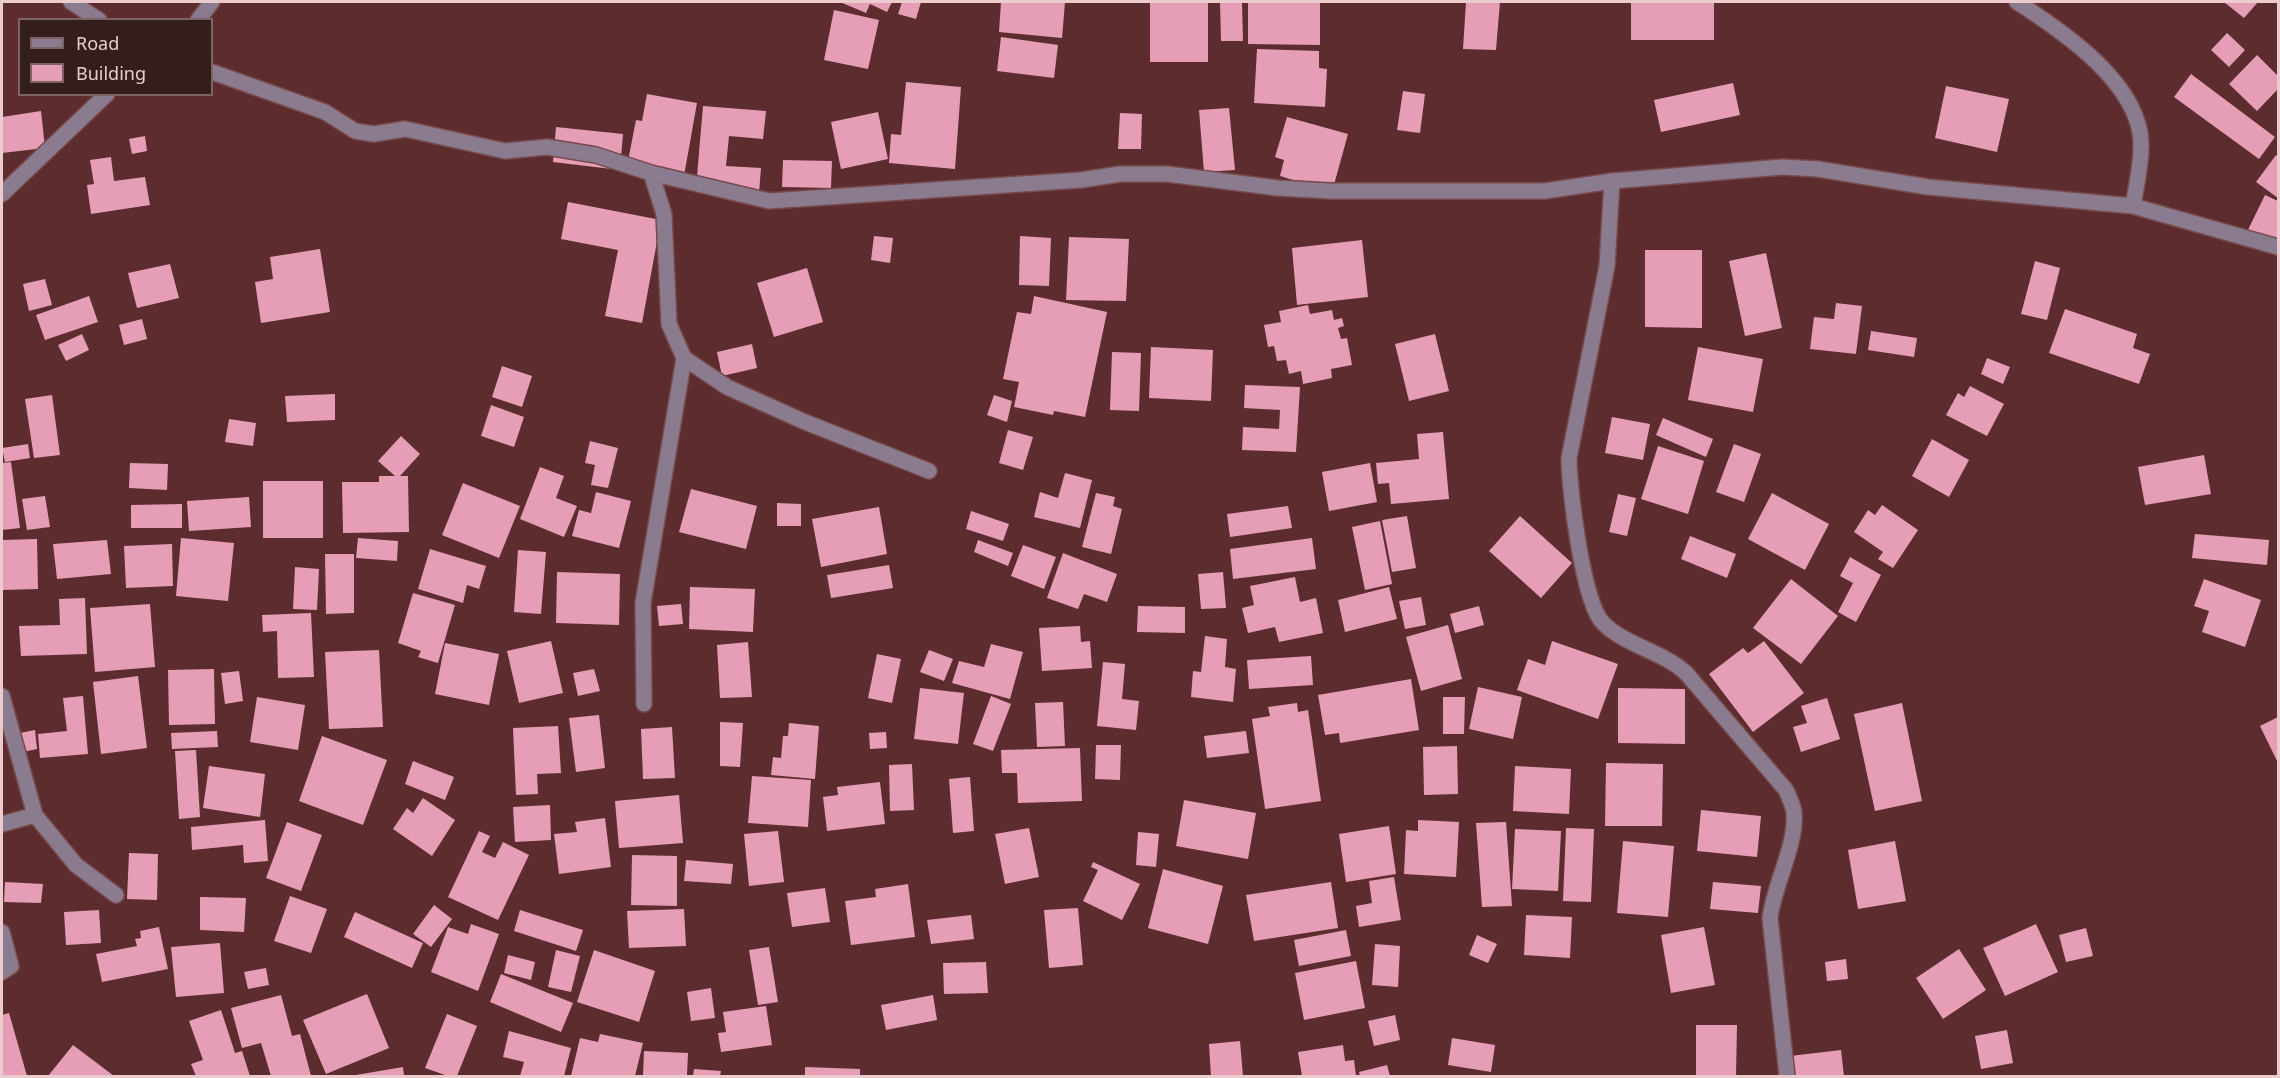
<!DOCTYPE html>
<html>
<head>
<meta charset="utf-8">
<style>
	body { margin:0 }
	#map { position:relative; width:2280px; height:1078px; overflow:hidden; background:#5d2c2f; font-family:"Noto Sans",sans-serif }
	canvas { display:block }
	.frame { position:absolute; inset:0; border:3px solid #ebcbcb; pointer-events:none }
	.legend { position:absolute; left:18px; top:18px; width:195px; height:78px; box-sizing:border-box; background:#331d1d; border:2px solid #7d6363; margin:0; padding:8px 10px; list-style:none; font-size:18px; color:#ebcbcb }
	.legend li { display:flex; align-items:center; gap:12px; height:30px }
	.legend b { width:30px; border:2px solid #7d6363 }
</style>
</head>
<body>
<div id="map">
<canvas width="2280" height="1078"></canvas>
<div class="frame"></div>
<ul class="legend">
<li><b style="height:8px;background:#8a7c8e"></b>Road</li>
<li><b style="height:16px;background:#e59eb6"></b>Building</li>
</ul>
</div>
<script>
const context = document.querySelector('canvas').getContext('2d');
context.lineJoin = 'round';
function fillPath(path, color) {
  context.fillStyle = color;
  context.fill(path, 'evenodd');
}
function trace(path, color, width, dash) {
  context.strokeStyle = color;
  context.lineWidth = width;
  context.lineCap = dash ? 'butt' : 'round';
  context.setLineDash(dash || []);
  context.stroke(path);
}
const building = new Path2D(`
	M840,2H892L887,12L870,4L866,13Z
	M902,2H921L916,19L898,14Z
	M1001,2H1065L1062,38L999,32Z
	M1150,2H1208V62H1150Z
	M1220,2H1242L1243,41H1221Z
	M1248,2H1320V45L1248,44Z
	M1466,2H1500L1496,50L1463,49Z
	M1631,2H1714V40H1631Z
	M2224,2H2258L2244,18Z
	M834,10L879,20L868,69L824,60Z
	M2227,33L2245,50L2229,67L2211,50Z
	M1001,37L1058,45L1054,78L997,71Z
	M1257,49L1319,51V68L1327,69L1325,107L1254,103Z
	M2257,55L2278,76V89L2257,111L2229,84Z
	M2191,74L2275,137L2259,159L2174,97Z
	M906,82L961,87L955,169L889,163L891,134L901,135Z
	M1733,83L1740,115L1661,132L1654,100Z
	M1946,86L2009,99L1997,152L1935,138Z
	M1403,91L1425,94L1420,133L1397,130Z
	M647,94L697,103L684,176L627,166L636,120L642,121Z
	M703,106L766,111L763,139L729,136L726,166L761,168L759,193L696,188Z
	M1229,108L1235,170L1204,172L1199,110Z
	M41,111L45,148L2,153V117Z
	M878,112L888,159L841,169L831,122Z
	M1120,113L1142,114L1141,149H1118Z
	M1287,117L1348,134L1332,192L1280,176L1284,160L1275,157Z
	M556,127L623,134L620,170L553,162Z
	M145,136L147,151L132,154L129,139Z
	M2276,155L2278,157V198L2256,182Z
	M111,157L114,181L145,177L150,205L91,214L87,185L94,184L90,160Z
	M783,160L832,161L831,188L782,187Z
	M2265,195L2278,201V251L2246,234Z
	M568,202L661,220L642,323L605,316L618,250L561,239Z
	M874,236L893,238L890,263L871,260Z
	M1020,236L1051,238L1049,286L1019,285Z
	M1069,237L1129,239L1126,301L1066,300Z
	M1362,240L1368,297L1297,305L1292,248Z
	M320,249L330,312L261,323L255,282L273,279L270,257Z
	M1645,250H1702V328L1645,327Z
	M1766,253L1782,328L1745,336L1729,261Z
	M2035,261L2060,268L2047,320L2021,314Z
	M170,264L179,298L137,308L128,273Z
	M807,268L823,322L774,337L757,283Z
	M45,279L52,305L29,311L23,284Z
	M89,296L98,322L45,340L36,315Z
	M1034,296L1107,312L1085,417L1054,411L1053,415L1014,407L1019,382L1003,379L1017,312L1031,314Z
	M1836,303L1862,306L1856,354L1810,349L1814,317L1834,319Z
	M1308,305L1310,314L1332,310L1334,320L1342,318L1344,326L1338,328L1341,339L1347,338L1352,365L1331,369L1332,378L1303,384L1301,371L1289,374L1286,360L1277,361L1274,346L1268,347L1264,325L1281,322L1279,311Z
	M2065,309L2137,334L2133,348L2150,354L2139,384L2049,353Z
	M142,319L147,339L124,345L119,325Z
	M1871,331L1917,338L1914,357L1868,350Z
	M82,334L89,350L66,361L58,345Z
	M1435,334L1449,391L1409,401L1395,344Z
	M752,344L757,368L722,376L717,352Z
	M1151,347L1213,350L1211,401L1149,398Z
	M1698,347L1763,359L1753,412L1688,400Z
	M1112,352L1141,353L1139,411L1110,410Z
	M1987,358L2010,367L2003,384L1981,374Z
	M502,366L532,376L522,407L492,397Z
	M1245,385L1300,387L1296,452L1242,450L1243,427L1279,429L1280,410L1244,408Z
	M1970,386L2004,404L1987,436L1946,415L1958,393L1964,397Z
	M335,394V420L287,422L285,396Z
	M52,395L60,455L34,458L25,399Z
	M994,395L1012,401L1007,422L987,415Z
	M491,405L524,417L514,447L481,436Z
	M1612,417L1650,424L1643,460L1605,453Z
	M1663,418L1713,439L1706,457L1656,435Z
	M229,419L256,423L253,446L225,442Z
	M1008,430L1033,437L1023,470L999,463Z
	M1443,432L1449,499L1391,504L1389,483L1378,484L1376,463L1419,459L1417,434Z
	M401,436L420,454L400,476H408L409,532L343,533L342,482H379V476H395L378,461Z
	M1932,439L1969,460L1949,497L1912,476Z
	M590,441L618,448L608,488L591,485L595,465L585,463Z
	M28,444L30,458L5,462L2,448Z
	M1734,444L1761,454L1744,502L1716,492Z
	M1658,446L1704,461L1688,514L1641,499Z
	M2204,455L2211,494L2145,505L2138,467Z
	M11,462L20,528L2,530V463Z
	M130,463L168,464L167,490L129,488Z
	M1370,463L1377,502L1329,511L1322,472Z
	M540,467L564,476L556,498L577,506L564,537L520,519Z
	M1065,473L1092,480L1080,528L1034,517L1040,492L1058,498Z
	M263,481H323V538H263Z
	M463,483L520,506L499,558L442,535Z
	M691,489L757,506L746,549L679,532Z
	M596,492L631,501L619,548L572,536L579,510L591,513Z
	M1096,493L1115,497L1113,506L1122,509L1111,554L1082,547Z
	M1772,493L1829,524L1805,570L1748,539Z
	M1618,494L1636,498L1627,536L1609,532Z
	M45,496L50,527L27,530L22,499Z
	M249,497L251,527L189,531L187,501Z
	M777,503L801,504V526H777Z
	M182,504V528H131V505Z
	M1882,505L1918,530L1893,568L1878,559L1883,552L1854,532L1868,510L1875,515Z
	M1288,506L1292,528L1230,537L1227,514Z
	M879,507L887,554L821,567L812,519Z
	M971,511L1009,524L1003,541L966,529Z
	M1407,516L1416,568L1392,572L1382,520Z
	M1520,516L1572,563L1541,598L1489,551Z
	M1380,521L1392,584L1365,590L1352,527Z
	M2195,534L2269,540L2267,565L2192,558Z
	M1690,536L1736,554L1727,578L1681,559Z
	M181,538L234,543L228,601L176,596Z
	M358,538L398,541L397,561L356,558Z
	M1312,538L1316,569L1233,579L1230,549Z
	M37,539L38,589L2,590V540Z
	M107,540L111,574L57,579L53,544Z
	M978,540L1013,553L1008,566L974,552Z
	M172,544L173,586L126,588L124,546Z
	M1023,545L1056,557L1044,589L1011,576Z
	M430,549L486,566L479,589L467,585L463,603L418,589Z
	M518,550L546,552L541,614L514,612Z
	M1063,553L1117,574L1107,602L1084,594L1078,609L1047,598Z
	M325,554H354V613L326,614Z
	M1850,557L1881,575L1856,622L1838,612L1853,583L1840,576Z
	M889,565L893,588L831,598L827,575Z
	M295,567L319,569L317,610L293,609Z
	M557,572L620,574L619,625L556,623Z
	M1223,572L1226,608L1201,609L1198,574Z
	M1295,577L1300,602L1316,598L1323,633L1279,642L1275,627L1248,633L1242,608L1254,605L1250,586Z
	M1791,579L1838,616L1801,664L1753,628Z
	M2204,579L2261,600L2245,647L2202,632L2209,611L2194,606Z
	M690,587L755,589L753,632L689,629Z
	M1389,587L1397,619L1345,632L1338,600Z
	M413,593L455,605L438,663L418,657L421,651L398,643Z
	M1421,597L1426,625L1405,629L1399,601Z
	M85,598L87,654L21,656L19,626L60,625L59,599Z
	M150,604L155,667L95,672L90,608Z
	M681,604L683,624L659,626L657,606Z
	M1138,606L1185,607V633L1137,632Z
	M1479,606L1484,625L1455,633L1450,614Z
	M311,613L314,677L278,678L277,631L263,632L262,615Z
	M1448,625L1462,679L1421,691L1406,637Z
	M1080,626L1081,642L1090,641L1092,668L1042,671L1039,628Z
	M1205,636L1227,639L1225,667L1236,669L1233,702L1191,697L1193,671L1201,672Z
	M551,641L563,693L519,703L507,651Z
	M1552,641L1618,664L1598,719L1517,690L1528,659L1545,665Z
	M1764,641L1804,693L1753,732L1709,674L1743,648L1748,653Z
	M748,642L752,697L720,698L717,645Z
	M445,643L499,654L489,705L435,694Z
	M991,644L1023,652L1010,699L952,683L959,661L984,667Z
	M379,650L383,727L329,729L325,652Z
	M929,650L953,659L944,681L920,672Z
	M877,654L901,659L892,703L868,698Z
	M1311,656L1313,685L1249,689L1247,660Z
	M1103,662L1125,664L1122,699L1139,701L1136,730L1097,726Z
	M214,669L215,724L169,725L168,670Z
	M594,669L600,691L578,696L573,673Z
	M239,671L243,701L225,704L221,673Z
	M138,676L147,748L101,754L93,682Z
	M1411,679L1419,730L1340,743L1339,733L1325,735L1318,695Z
	M1478,687L1522,697L1513,739L1469,729Z
	M920,688L964,693L958,744L914,739Z
	M1618,688L1685,689V744L1618,743Z
	M83,696L88,754L40,758L38,734L67,731L63,698Z
	M991,696L1011,704L993,751L973,744Z
	M257,697L305,705L298,750L250,742Z
	M1443,697H1465L1464,734H1443Z
	M1827,698L1840,739L1801,752L1793,727L1807,723L1801,706Z
	M1063,702L1065,746L1037,747L1035,703Z
	M1297,703L1298,712L1308,710L1321,801L1265,809L1252,719L1270,716L1268,707Z
	M1902,703L1922,801L1875,811L1854,714Z
	M599,715L605,768L576,772L569,718Z
	M2278,717V763L2260,726Z
	M720,722L743,723L740,767L720,766Z
	M789,723L819,726L815,779L771,775L773,757L781,758L783,736H788Z
	M558,726L561,773L537,774L538,794L516,795L513,728Z
	M672,727L675,778L643,779L641,729Z
	M35,730L37,749L23,752L20,733Z
	M217,731L218,747L172,749L171,733Z
	M1246,731L1249,753L1207,758L1204,736Z
	M886,732L887,748L870,749L869,733Z
	M322,736L387,760L363,825L299,801Z
	M1096,745H1121L1120,780L1095,779Z
	M1457,746L1458,794L1424,795L1423,747Z
	M1080,748L1082,801L1018,803L1017,773H1002L1001,750Z
	M196,750L200,817L179,819L175,751Z
	M413,761L454,777L445,800L405,784Z
	M1606,763L1663,764L1662,826H1605Z
	M912,764L914,810L890,811L889,765Z
	M209,766L265,774L260,817L203,808Z
	M1515,766L1571,769L1569,814L1513,811Z
	M752,776L811,780L808,827L748,823Z
	M970,777L974,831L953,833L949,779Z
	M880,782L885,824L827,831L823,797L838,795L837,787Z
	M679,795L683,843L619,848L615,801Z
	M423,798L455,820L432,856L393,829L407,808L413,813Z
	M1184,800L1256,813L1248,859L1176,846Z
	M550,805L551,840L515,842L513,807Z
	M1701,810L1761,816L1757,857L1697,851Z
	M605,818L611,867L559,874L554,834L577,832L575,822Z
	M265,820L268,861L244,863L243,845L192,850L191,827Z
	M1418,820L1459,822L1456,877L1404,874L1406,830L1418,831Z
	M287,822L322,835L301,891L266,878Z
	M1506,822L1512,906L1482,907L1476,823Z
	M1389,826L1396,874L1346,882L1339,834Z
	M1029,828L1039,877L1005,884L995,834Z
	M1566,828L1594,829L1591,902L1563,901Z
	M1515,829L1561,831L1558,891L1512,889Z
	M479,831L490,836L482,852L495,858L503,842L529,855L498,920L448,897Z
	M778,831L784,882L749,886L744,834Z
	M1138,832L1159,834L1156,867L1136,865Z
	M1623,841L1674,846L1668,917L1617,913Z
	M1895,841L1906,901L1858,909L1848,850Z
	M129,853L158,854L157,900L127,899Z
	M632,855L677,856V906L631,905Z
	M686,860L733,864L731,884L684,881Z
	M1093,862L1140,884L1122,920L1083,901L1098,870L1091,867Z
	M1163,869L1223,886L1208,944L1148,928Z
	M1394,877L1401,920L1359,927L1356,906L1372,903L1369,881Z
	M5,882L43,884L41,903L4,902Z
	M1331,882L1338,928L1254,941L1246,895Z
	M1713,882L1761,886L1758,913L1710,909Z
	M908,884L915,937L851,945L845,901L876,897L875,889Z
	M825,888L830,922L792,927L787,893Z
	M290,896L327,909L311,953L274,941Z
	M200,897L246,898L244,932L200,930Z
	M434,905L452,919L431,947L413,934Z
	M1078,908L1083,965L1049,968L1044,910Z
	M684,909L686,946L629,948L627,911Z
	M99,910L101,943L66,945L64,912Z
	M520,910L583,930L576,951L514,931Z
	M355,912L423,943L412,968L344,937Z
	M971,915L974,939L931,944L927,920Z
	M1526,915L1572,917L1570,958L1524,955Z
	M471,924L499,934L478,991L431,972L448,927L468,934Z
	M2036,924L2058,972L2005,996L1983,948Z
	M159,927L168,969L102,982L96,954L137,946L135,939L141,938L140,931Z
	M1704,927L1715,985L1671,993L1661,935Z
	M2086,928L2093,956L2066,962L2059,935Z
	M1346,930L1351,956L1299,966L1294,940Z
	M1477,935L1497,944L1488,963L1469,955Z
	M220,943L224,993L176,997L171,947Z
	M1375,944L1400,946L1398,987L1372,985Z
	M769,947L778,1002L758,1005L749,950Z
	M1959,949L1986,990L1943,1019L1916,978Z
	M556,950L580,956L571,992L548,987Z
	M594,950L655,971L639,1022L577,1002Z
	M508,955L535,962L531,980L504,973Z
	M1846,959L1848,979L1827,981L1825,962Z
	M1356,961L1365,1008L1304,1020L1295,973Z
	M986,962L988,993L944,994L943,963Z
	M266,968L269,985L248,989L244,972Z
	M501,974L573,1003L561,1032L490,1002Z
	M711,988L715,1018L691,1021L687,992Z
	M367,994L389,1048L326,1074L303,1020Z
	M281,995L292,1036L300,1034L311,1076H271L261,1043L242,1048L231,1008Z
	M933,995L937,1020L886,1030L881,1005Z
	M766,1006L772,1045L721,1052L718,1033L726,1032L723,1012Z
	M221,1010L235,1053L242,1051L250,1076H196L191,1064L203,1060L189,1021Z
	M9,1013L27,1076H2V1015Z
	M447,1014L477,1026L457,1076H448L425,1068Z
	M1395,1015L1400,1040L1374,1046L1368,1021Z
	M1696,1025H1737L1736,1076H1696Z
	M2007,1030L2013,1063L1981,1069L1975,1036Z
	M509,1031L571,1048L564,1076H520L524,1062L503,1057Z
	M600,1034L643,1043L635,1076H571L580,1038L598,1042Z
	M1452,1038L1495,1045L1491,1072L1448,1065Z
	M1240,1041L1243,1076H1211L1209,1044Z
	M73,1045L114,1076H48Z
	M1343,1045L1345,1061L1354,1060L1356,1076H1302L1298,1052Z
	M1841,1050L1844,1076H1793L1790,1056Z
	M644,1051L688,1053L687,1076H643Z
	M1387,1065L1390,1076H1360L1359,1072Z
	M403,1067L404,1076H357L356,1075Z
	M805,1067L860,1069V1076H805Z
	M694,1069L721,1071L720,1076H693Z`);
const minor = new Path2D(`
	M71,2L99,20
	M2017,2C2062,31 2143,85 2141,147C2141,166 2136,187 2133,206
	M198,20L212,2
	M212,72L325,112L355,131L374,134L405,129L505,151L547,147L596,155L651,173L769,201L1081,180L1120,174H1167L1278,188L1330,191H1545L1612,181L1782,167L1818,169L1928,187L2133,206L2278,247
	M1612,181L1607,266L1569,458C1569,489 1583,603 1603,623C1626,646 1662,651 1686,673L1786,790C1789,797 1793,805 1794,812C1797,845 1774,884 1770,918L1787,1076
	M2,194L107,94
	M684,358L727,387L805,422L929,471
	M2,696L35,815L2,824
	M644,704L643,603L684,358L669,324L664,214L651,173
	M35,815L76,865L116,895
	M2,932L11,966L2,972`);
fillPath(building, '#e59eb6');
trace(minor, '#77494b', 18);
trace(minor, '#8a7c8e', 15);
</script>
</body>
</html>
